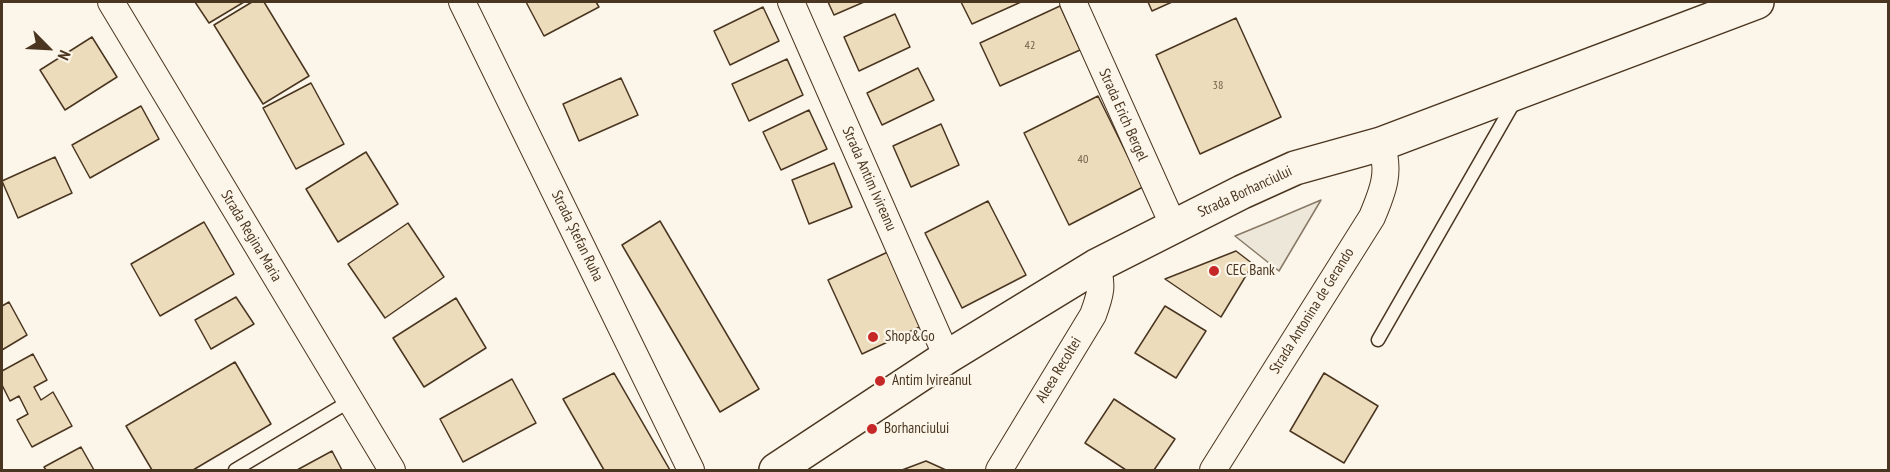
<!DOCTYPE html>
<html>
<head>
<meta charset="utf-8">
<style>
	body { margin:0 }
	#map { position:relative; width:1890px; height:472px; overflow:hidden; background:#fbf6e9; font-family:"PT Sans Narrow",sans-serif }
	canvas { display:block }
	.frame { position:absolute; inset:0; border:3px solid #4a3520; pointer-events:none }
	.north { position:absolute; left:18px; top:18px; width:60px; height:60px; -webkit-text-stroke:4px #fbf6e9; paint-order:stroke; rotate:114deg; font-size:16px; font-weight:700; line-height:24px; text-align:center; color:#4a3520 }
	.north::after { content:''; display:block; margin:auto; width:21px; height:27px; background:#4a3520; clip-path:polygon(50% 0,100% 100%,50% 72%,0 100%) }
</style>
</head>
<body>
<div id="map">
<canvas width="1890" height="472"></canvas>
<div class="frame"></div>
<div class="north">N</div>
</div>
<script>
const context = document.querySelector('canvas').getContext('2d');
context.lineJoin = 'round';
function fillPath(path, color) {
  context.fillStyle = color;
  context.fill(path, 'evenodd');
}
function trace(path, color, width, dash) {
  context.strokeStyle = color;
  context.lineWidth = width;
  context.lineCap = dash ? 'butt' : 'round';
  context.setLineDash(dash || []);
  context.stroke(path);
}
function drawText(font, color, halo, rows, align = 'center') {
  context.font = font + ' "PT Sans Narrow",sans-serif';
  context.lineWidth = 4.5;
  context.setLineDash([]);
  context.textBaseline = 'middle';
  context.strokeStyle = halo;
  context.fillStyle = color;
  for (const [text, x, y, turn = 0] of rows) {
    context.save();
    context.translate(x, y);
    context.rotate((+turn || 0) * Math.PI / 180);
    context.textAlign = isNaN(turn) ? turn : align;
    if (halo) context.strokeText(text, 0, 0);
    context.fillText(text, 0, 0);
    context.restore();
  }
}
const parking = new Path2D(`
	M1321,200L1279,271L1235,236L1269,222Z`);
const building = new Path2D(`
	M195,2H244L209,23Z
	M252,2H264L309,76L263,104L214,25Z
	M526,2H596L599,7L544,36Z
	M828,2H864L834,15Z
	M961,2H1021L972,24Z
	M1148,2H1172L1152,11Z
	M1060,6L1080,50L1000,86L980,43Z
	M763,7L779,41L730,65L714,31Z
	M895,14L910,47L859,71L844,37Z
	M1236,18L1281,117L1200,154L1156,55Z
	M92,37L117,77L65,110L40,70Z
	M787,59L803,95L749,121L732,84Z
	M918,68L934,100L882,125L867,93Z
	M621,78L638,115L579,141L563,104Z
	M311,83L344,144L296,169L263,108Z
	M1098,96L1143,187L1069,225L1024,133Z
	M141,106L159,139L90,178L72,145Z
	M809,110L827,149L781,170L763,132Z
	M941,124L959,165L911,187L893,146Z
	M366,152L398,204L338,242L306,189Z
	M55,157L72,193L18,218L2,181Z
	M834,163L852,207L809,224L792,180Z
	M988,201L1026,275L962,308L925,233Z
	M660,221L759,389L720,412L622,245Z
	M204,222L234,274L160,316L131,264Z
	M408,223L444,277L385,318L348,264Z
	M892,250L926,324L862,354L828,280Z
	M1236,251L1253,264L1221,317L1165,279Z
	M236,297L254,324L211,349L195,320Z
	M456,298L486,348L424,387L393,338Z
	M9,302L27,335L2,350V306Z
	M1165,306L1206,331L1176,378L1135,353Z
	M33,354L47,380L34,387L41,400L53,392L72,426L32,447L17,420L28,414L19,396L10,401L2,385V371Z
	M235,362L271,424L193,470H152L126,426Z
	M614,373L670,470H604L563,399Z
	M1324,373L1378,406L1344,463L1290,431Z
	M512,379L536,423L463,462L440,419Z
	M1114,399L1175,439L1154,470H1126L1085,443Z
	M81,447L94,470H46L44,467Z
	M332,451L342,470H297Z
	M926,461L946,470H902Z`);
const service = new Path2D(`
	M1378,340L1516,99
	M235,470L350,401`);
const minor = new Path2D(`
	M111,2L392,470
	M462,2L691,470
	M791,2L947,357
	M1073,2L1174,227
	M999,470L1093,315C1100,296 1104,284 1096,266
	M1213,470L1372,217C1383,191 1391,171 1381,144`);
const secondary = new Path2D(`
	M776,470L947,357L1096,266L1242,192L1295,168L1381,144L1757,2`);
const markers = [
	[1214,271,6,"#c62828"],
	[873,337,6,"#c62828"],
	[880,381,6,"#c62828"],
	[872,429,6,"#c62828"]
];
const numberNames = [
	["42",1030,46],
	["38",1218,86],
	["40",1083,160]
];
const streetNames = [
	["Strada Erich Bergel",1123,115,66],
	["Strada Antim Ivireanu",869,179,66],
	["Strada Borhanciului",1245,192,-25],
	["Strada Regina Maria",251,236,59],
	["Strada Ștefan Ruha",577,236,64],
	["Strada Antonina de Gerando",1312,311,-58],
	["Aleea Recoltei",1059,370,-59]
];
const poiNames = [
	["CEC Bank",1226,271],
	["Shop&Go",885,337],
	["Antim Ivireanul",892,381],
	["Borhanciului",884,429]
];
fillPath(parking, '#ede7d9');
trace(parking, '#887966', 1.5);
fillPath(building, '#ecdcbc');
trace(building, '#4a3520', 1.5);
trace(service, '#4a3520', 15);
trace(minor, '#4a3520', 28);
trace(secondary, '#4a3520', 36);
trace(service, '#fbf6e9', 12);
trace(minor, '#fbf6e9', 26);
trace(secondary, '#fbf6e9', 33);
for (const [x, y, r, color] of markers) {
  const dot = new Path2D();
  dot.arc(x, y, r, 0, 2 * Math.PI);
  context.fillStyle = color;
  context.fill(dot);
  trace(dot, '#fbf6e9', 2);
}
drawText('12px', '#725f47', null, numberNames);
drawText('15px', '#4a3520', '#fbf6e9', streetNames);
drawText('15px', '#4a3520', '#fbf6e9', poiNames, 'left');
</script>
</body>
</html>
